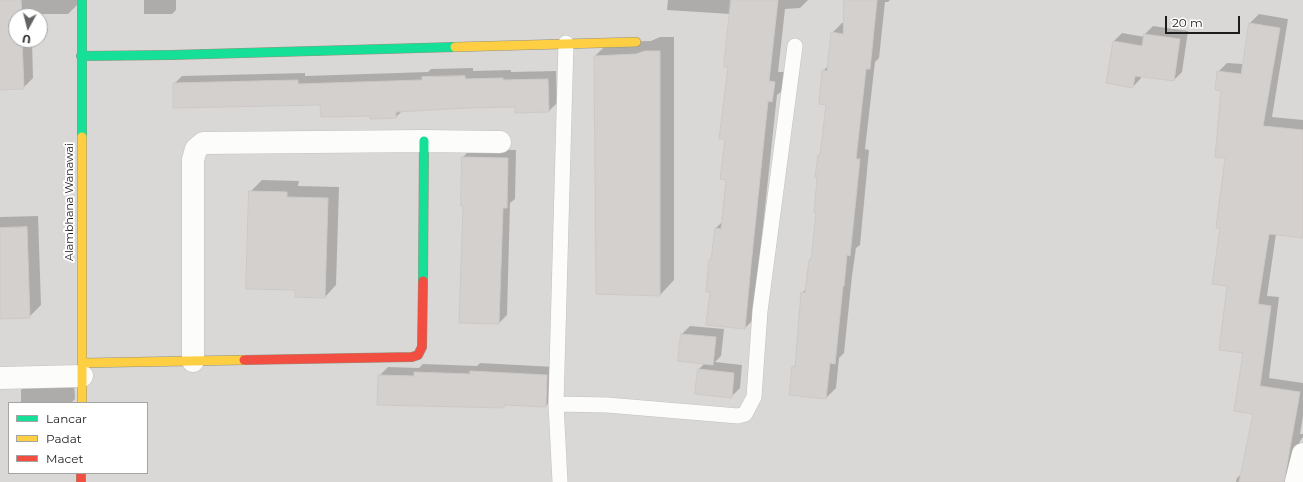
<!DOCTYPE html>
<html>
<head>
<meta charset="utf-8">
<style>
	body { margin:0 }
	#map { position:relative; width:1303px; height:482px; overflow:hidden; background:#ebe8e5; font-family:Montserrat,sans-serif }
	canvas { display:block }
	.legend { position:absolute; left:8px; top:402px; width:140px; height:72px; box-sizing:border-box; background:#fff; border:1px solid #a4a4a4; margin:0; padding:5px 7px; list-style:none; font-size:12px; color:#1c1c1c }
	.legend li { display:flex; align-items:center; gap:8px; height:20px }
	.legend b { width:20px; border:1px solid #a4a4a4 }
	.north { position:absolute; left:8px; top:8px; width:40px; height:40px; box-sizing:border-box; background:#fff; border:1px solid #a4a4a4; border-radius:50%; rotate:187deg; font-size:11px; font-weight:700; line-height:16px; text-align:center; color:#1c1c1c }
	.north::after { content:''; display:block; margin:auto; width:14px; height:18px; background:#646362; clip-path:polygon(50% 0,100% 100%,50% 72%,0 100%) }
	.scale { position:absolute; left:1165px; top:16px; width:75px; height:18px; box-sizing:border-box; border:2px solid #1c1c1c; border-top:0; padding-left:5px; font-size:12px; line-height:14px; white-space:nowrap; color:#1c1c1c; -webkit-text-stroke:3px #fff; paint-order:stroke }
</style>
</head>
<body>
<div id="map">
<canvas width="1303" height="482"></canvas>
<ul class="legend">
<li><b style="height:5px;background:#16e098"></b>Lancar</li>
<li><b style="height:5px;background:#ffcf43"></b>Padat</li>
<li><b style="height:5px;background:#f24e42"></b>Macet</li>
</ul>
<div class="north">U</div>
<div class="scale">20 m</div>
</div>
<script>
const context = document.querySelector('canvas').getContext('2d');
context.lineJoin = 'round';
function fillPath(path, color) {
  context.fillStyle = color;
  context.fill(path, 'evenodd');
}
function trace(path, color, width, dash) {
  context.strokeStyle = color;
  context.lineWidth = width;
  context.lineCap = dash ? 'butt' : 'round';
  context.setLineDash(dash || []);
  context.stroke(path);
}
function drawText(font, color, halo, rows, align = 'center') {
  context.font = font + ' Montserrat,sans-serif';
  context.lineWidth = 4;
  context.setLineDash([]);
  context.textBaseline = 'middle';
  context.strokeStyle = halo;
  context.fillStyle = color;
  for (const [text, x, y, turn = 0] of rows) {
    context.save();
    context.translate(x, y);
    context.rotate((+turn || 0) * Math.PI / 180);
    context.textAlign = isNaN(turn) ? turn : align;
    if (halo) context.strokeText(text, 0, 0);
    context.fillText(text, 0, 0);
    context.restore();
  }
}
const residential = new Path2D(`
	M0,0H1303V482H0ZM16,16H40V40H16ZM9,403H147V473H9Z`);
const shadow = new Path2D(`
	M0,0H78V4L68,14H34L32,16H16V40H32L33,78L23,88L0,89Z
	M144,0H176V10L172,14H144Z
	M668,0H808L800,8L785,9L778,72H784L782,91L777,95L760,254L754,319L745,328L711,292L710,260L713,258L716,228L722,222L727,179L730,14L667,10Z
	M845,0H890L888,2H885L879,58L875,62L865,149L869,150L860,245L856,248L852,276L844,353L839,358L836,388L826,398L793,367L796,364L802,293L807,288L810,260L812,258L817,212L819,155L821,153L827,104L823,71L829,65L832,33L842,23H844Z
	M1259,14L1288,19L1272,117L1303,120V237L1276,234L1267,296L1279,297L1269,378L1303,383V416L1300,434H1303V437L1300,441L1290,482H1236L1237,478L1242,473L1254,413L1244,352L1229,286L1221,227L1226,157L1222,90L1218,72L1227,63L1243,64L1250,23Z
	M1153,26L1188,31L1182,72L1174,80L1141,76V78L1133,87L1114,41L1122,33L1145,37V34Z
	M660,37H674V280L660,295L595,56L609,42L651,41Z
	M473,68V71L511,70V72L556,71L557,103L549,111L516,106L402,111L396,117L371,115L321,104L174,84L182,76L305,73V76L428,72L431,69Z
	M471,149L516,150L515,199L510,203L507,315L499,323L464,206L462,205L463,157Z
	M262,180L299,181L298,186L339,187L336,285L325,297L296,289L250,192Z
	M38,216L41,305L29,317L0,318V217Z
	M690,326L724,329L721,356L715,362L742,365L740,388L731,397L699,369L705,363L679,360L682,334Z
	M480,363L555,367L554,397L546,406L506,404L503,407L379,376L388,367L419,368L423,364L477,366Z
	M74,381L75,399L71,403H21V390L29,382Z`);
const building = new Path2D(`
	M0,0H21L22,16H16V40H22L24,89L0,90Z
	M731,0H778L769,81L775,82L772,102L768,101L751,265L745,329L706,325L710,292H706L709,260H711L715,228L721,229L726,180L720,179L725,139H719L728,67H724Z
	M844,0H877L870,69H866L856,159H860L850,256L847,255L844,286H843L835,364L830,363L826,399L789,395L792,366L795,367L801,292L805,293L809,260H811L816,213H814L817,178L815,177L818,155H820L826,105L819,104L822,70L827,71L831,32L843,34Z
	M1249,23L1280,28L1263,126L1303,130V238L1269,234L1258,304L1271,306L1260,386L1300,392L1284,482H1239L1253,414L1234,411L1243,353L1219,350L1227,286L1212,284L1220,228H1216L1225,158L1215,157L1221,91L1215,90L1217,71L1241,74Z
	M1144,34L1180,39L1174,81L1135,76L1133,88L1106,83L1113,41L1142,46Z
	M645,51H660V296L596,294L594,56L636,54Z
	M465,76V79L503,78V80L548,79L549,112L515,113V107L466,108L396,112V118L370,119V116L321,117L320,105L173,108V83L298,80V84L422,80V77Z
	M462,157L508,158L507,208H503L499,324L459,323L463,206H461Z
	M249,191L287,192V197L328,198L325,298L295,297V290L246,289Z
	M27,227L30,318L0,319V228Z
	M681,334L716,337L713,365L678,361Z
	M698,369L734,373L732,398L695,394Z
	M470,371L547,375L546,407L504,405V408L377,405L378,375L414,376V372L470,374Z`);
const lane = new Path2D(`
	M556,404L607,405L738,416L745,414L754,397L760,311L795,46
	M560,482L556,404L566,43`);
const street = new Path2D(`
	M193,361V160L196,149L203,143L424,141L500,142
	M0,378L82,376
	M1296,482L1303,454`);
const fast = new Path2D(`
	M82,0V137
	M81,56L171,55L455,47
	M423,281L424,141`);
const slow = new Path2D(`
	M455,47L636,42
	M82,137V403
	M82,363L244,360`);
const jam = new Path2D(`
	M244,360L412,357L418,355L422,347L423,281
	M81,473V482`);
const streetNames = [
	["Alambhana Wanawai",70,202,-90]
];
fillPath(residential, '#dad8d6');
fillPath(shadow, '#0003');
fillPath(building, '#d3d0ce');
trace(building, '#cec9c6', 1);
trace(lane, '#c3c2c1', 16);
trace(street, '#c3c2c1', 23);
trace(fast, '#95927c', 10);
trace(slow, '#95927c', 10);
trace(jam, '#95927c', 10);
trace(lane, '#fcfcfb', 15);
trace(street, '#fcfcfb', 22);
trace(fast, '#16e098', 9);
trace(slow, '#ffcf43', 9);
trace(jam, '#f24e42', 9);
drawText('11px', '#1c1c1c', '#fff', streetNames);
</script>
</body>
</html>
